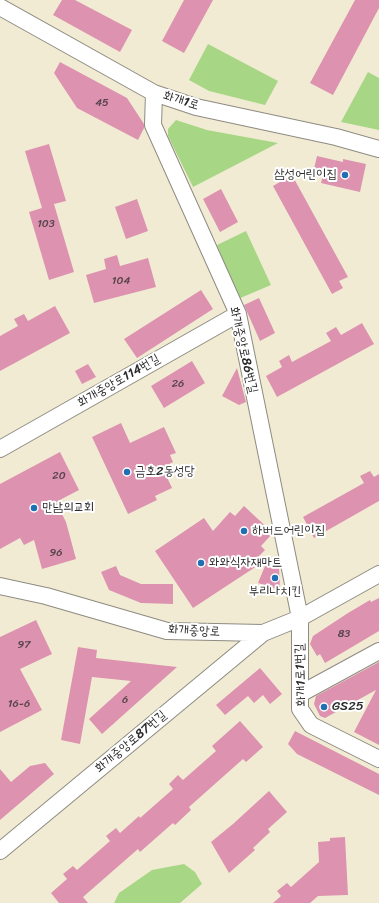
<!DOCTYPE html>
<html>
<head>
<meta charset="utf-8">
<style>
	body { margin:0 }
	canvas { display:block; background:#f1ebd4 }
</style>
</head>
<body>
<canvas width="379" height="903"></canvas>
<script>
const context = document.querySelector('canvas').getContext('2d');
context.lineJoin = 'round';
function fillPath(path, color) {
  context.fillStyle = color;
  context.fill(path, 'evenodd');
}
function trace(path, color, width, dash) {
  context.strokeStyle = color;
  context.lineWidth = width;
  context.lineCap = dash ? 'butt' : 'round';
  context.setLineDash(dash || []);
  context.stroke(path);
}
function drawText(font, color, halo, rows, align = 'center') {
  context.font = font + ' Sriracha,"Poor Story",sans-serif';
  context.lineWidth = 4;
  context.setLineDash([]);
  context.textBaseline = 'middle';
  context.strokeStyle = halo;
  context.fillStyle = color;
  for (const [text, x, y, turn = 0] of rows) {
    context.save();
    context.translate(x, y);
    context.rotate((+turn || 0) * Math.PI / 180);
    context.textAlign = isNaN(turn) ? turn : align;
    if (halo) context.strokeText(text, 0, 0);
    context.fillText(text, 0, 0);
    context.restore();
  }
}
const green = new Path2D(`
	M208,44L278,81L265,105L209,91L189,80Z
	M368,72L379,78V130L341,122Z
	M176,120L207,130L278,143L193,187L168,136V129Z
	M246,231L271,285L238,299L217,245Z
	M184,864L195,872L202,884L180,903H114L119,893L152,870Z`);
const building = new Path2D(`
	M62,0H75L132,30L120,52L53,15Z
	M184,0H213L184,53L162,41Z
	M355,0H379V8L333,95L310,83Z
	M60,62L127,98L144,124V128L138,140L77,108L54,73Z
	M49,144L66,201L54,204L74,272L49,280L29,212L42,208L25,151Z
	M317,156L343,162V159L366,164L360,192L321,183L323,175L313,173Z
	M292,175L348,277L339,281L343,288L332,294L273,186Z
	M221,189L238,222L220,232L203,199Z
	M137,199L148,231L126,239L115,207Z
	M117,255L120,266L148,258L156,287L94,303L86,275L106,269L104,259Z
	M201,290L213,309L137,358L124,339Z
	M259,298L275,333L260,341L244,305Z
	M55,306L70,333L0,371V336L18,326L14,319L24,314L28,321Z
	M362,323L374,344L277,397L266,376L282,367L279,361L289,355L292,362L331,341L326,333L336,327L341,335Z
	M192,361L205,383L164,408L151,386Z
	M88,364L96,377L82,384L75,371Z
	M237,368L246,402L239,405L222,396Z
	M121,423L130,443L164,427L176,453L170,455L173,462L169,464L171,470L165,473L172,488L155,496L157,500L128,514L92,437Z
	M60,452L79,490L56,502L66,522L76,559L42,569L34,540L24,545L20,538L0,549V484Z
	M370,471L374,477L379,474V501L314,538L303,517L364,483L360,476Z
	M244,506L273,533L261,546L265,550L249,566H257L193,608L155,551L204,518L213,531L230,512L235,516Z
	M116,566L120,575L141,584H173V604L141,603L109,590L101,572Z
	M265,566H279L280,590L258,583Z
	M379,598V631L325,663L320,654L317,656L310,644L313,636L348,613L370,600L371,602Z
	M36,620L52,654L20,669L42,710L0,732V637Z
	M78,647L97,650L96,658L177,667L102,734L89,719L131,681L92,677L80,744L61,740Z
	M379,662V745L354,732L376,690L325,718L320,716L314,704L316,696Z
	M260,668L282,694L270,704L263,695L254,703L248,696L225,715L216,705Z
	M240,721L263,747L246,762L243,759L189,807L191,810L175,825L173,823L140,852L138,849L83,897L88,903H59L51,893L67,879L63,874L73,866L77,870L110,841L106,836L116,828L120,833L139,816L140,818L173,789L169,784L178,775L183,780L216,751L212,746Z
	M295,731L379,774V795L297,754L288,744Z
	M45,763L54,774L0,820V769L11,782L30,766Z
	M269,791L287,812L268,829L270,832L253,848L255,850L229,873L211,842L233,824Z
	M345,837L348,895L318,896L310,903H273L281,896L277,891L287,883L291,887L319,862L318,842L330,841V838Z`);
const minor = new Path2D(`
	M0,7L154,93L196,107L336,137L379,149
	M154,93L153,125L238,314L300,618V709L311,725L379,759
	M0,449L238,314
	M0,586L46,596L167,631L263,633L300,618L379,574
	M300,694L379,651
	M0,851L263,633`);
const markers = [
	[345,175,4,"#1f6fb2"],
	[127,472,4,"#1f6fb2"],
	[34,508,4,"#1f6fb2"],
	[244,531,4,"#1f6fb2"],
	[201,563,4,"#1f6fb2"],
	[275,578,4,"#1f6fb2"],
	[324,707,4,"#1f6fb2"]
];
const numberNames = [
	["45",102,103],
	["103",46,224],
	["104",121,281],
	["26",178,384],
	["20",59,476],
	["96",56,553],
	["83",344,634],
	["97",24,645],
	["6",125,700],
	["16-6",19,704]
];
const streetNames = [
	["화개1로",181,101,17],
	["화개중앙로86번길",243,350,77],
	["화개중앙로114번길",119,381,-30],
	["화개중앙로",194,631,3],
	["화개1로1번길",301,675,-92],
	["화개중앙로87번길",131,742,-40]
];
const poiNames = [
	["삼성어린이집",337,175,"right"],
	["금호2동성당",135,472],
	["만남의교회",42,508],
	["하버드어린이집",252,531],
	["와와식자재마트",209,563],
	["부리나치킨",275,592,"center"],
	["GS25",332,707]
];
fillPath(green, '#a7d785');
fillPath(building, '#dd93af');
trace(minor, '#8e8b80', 18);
trace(minor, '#fff', 16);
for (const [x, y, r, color] of markers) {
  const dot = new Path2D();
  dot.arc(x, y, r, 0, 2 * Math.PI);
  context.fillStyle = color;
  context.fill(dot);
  trace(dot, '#fff', 1.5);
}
drawText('11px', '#58454c', null, numberNames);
drawText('13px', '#2b2b2b', '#fff', streetNames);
drawText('13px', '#2b2b2b', '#fff', poiNames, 'left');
</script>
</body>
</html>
